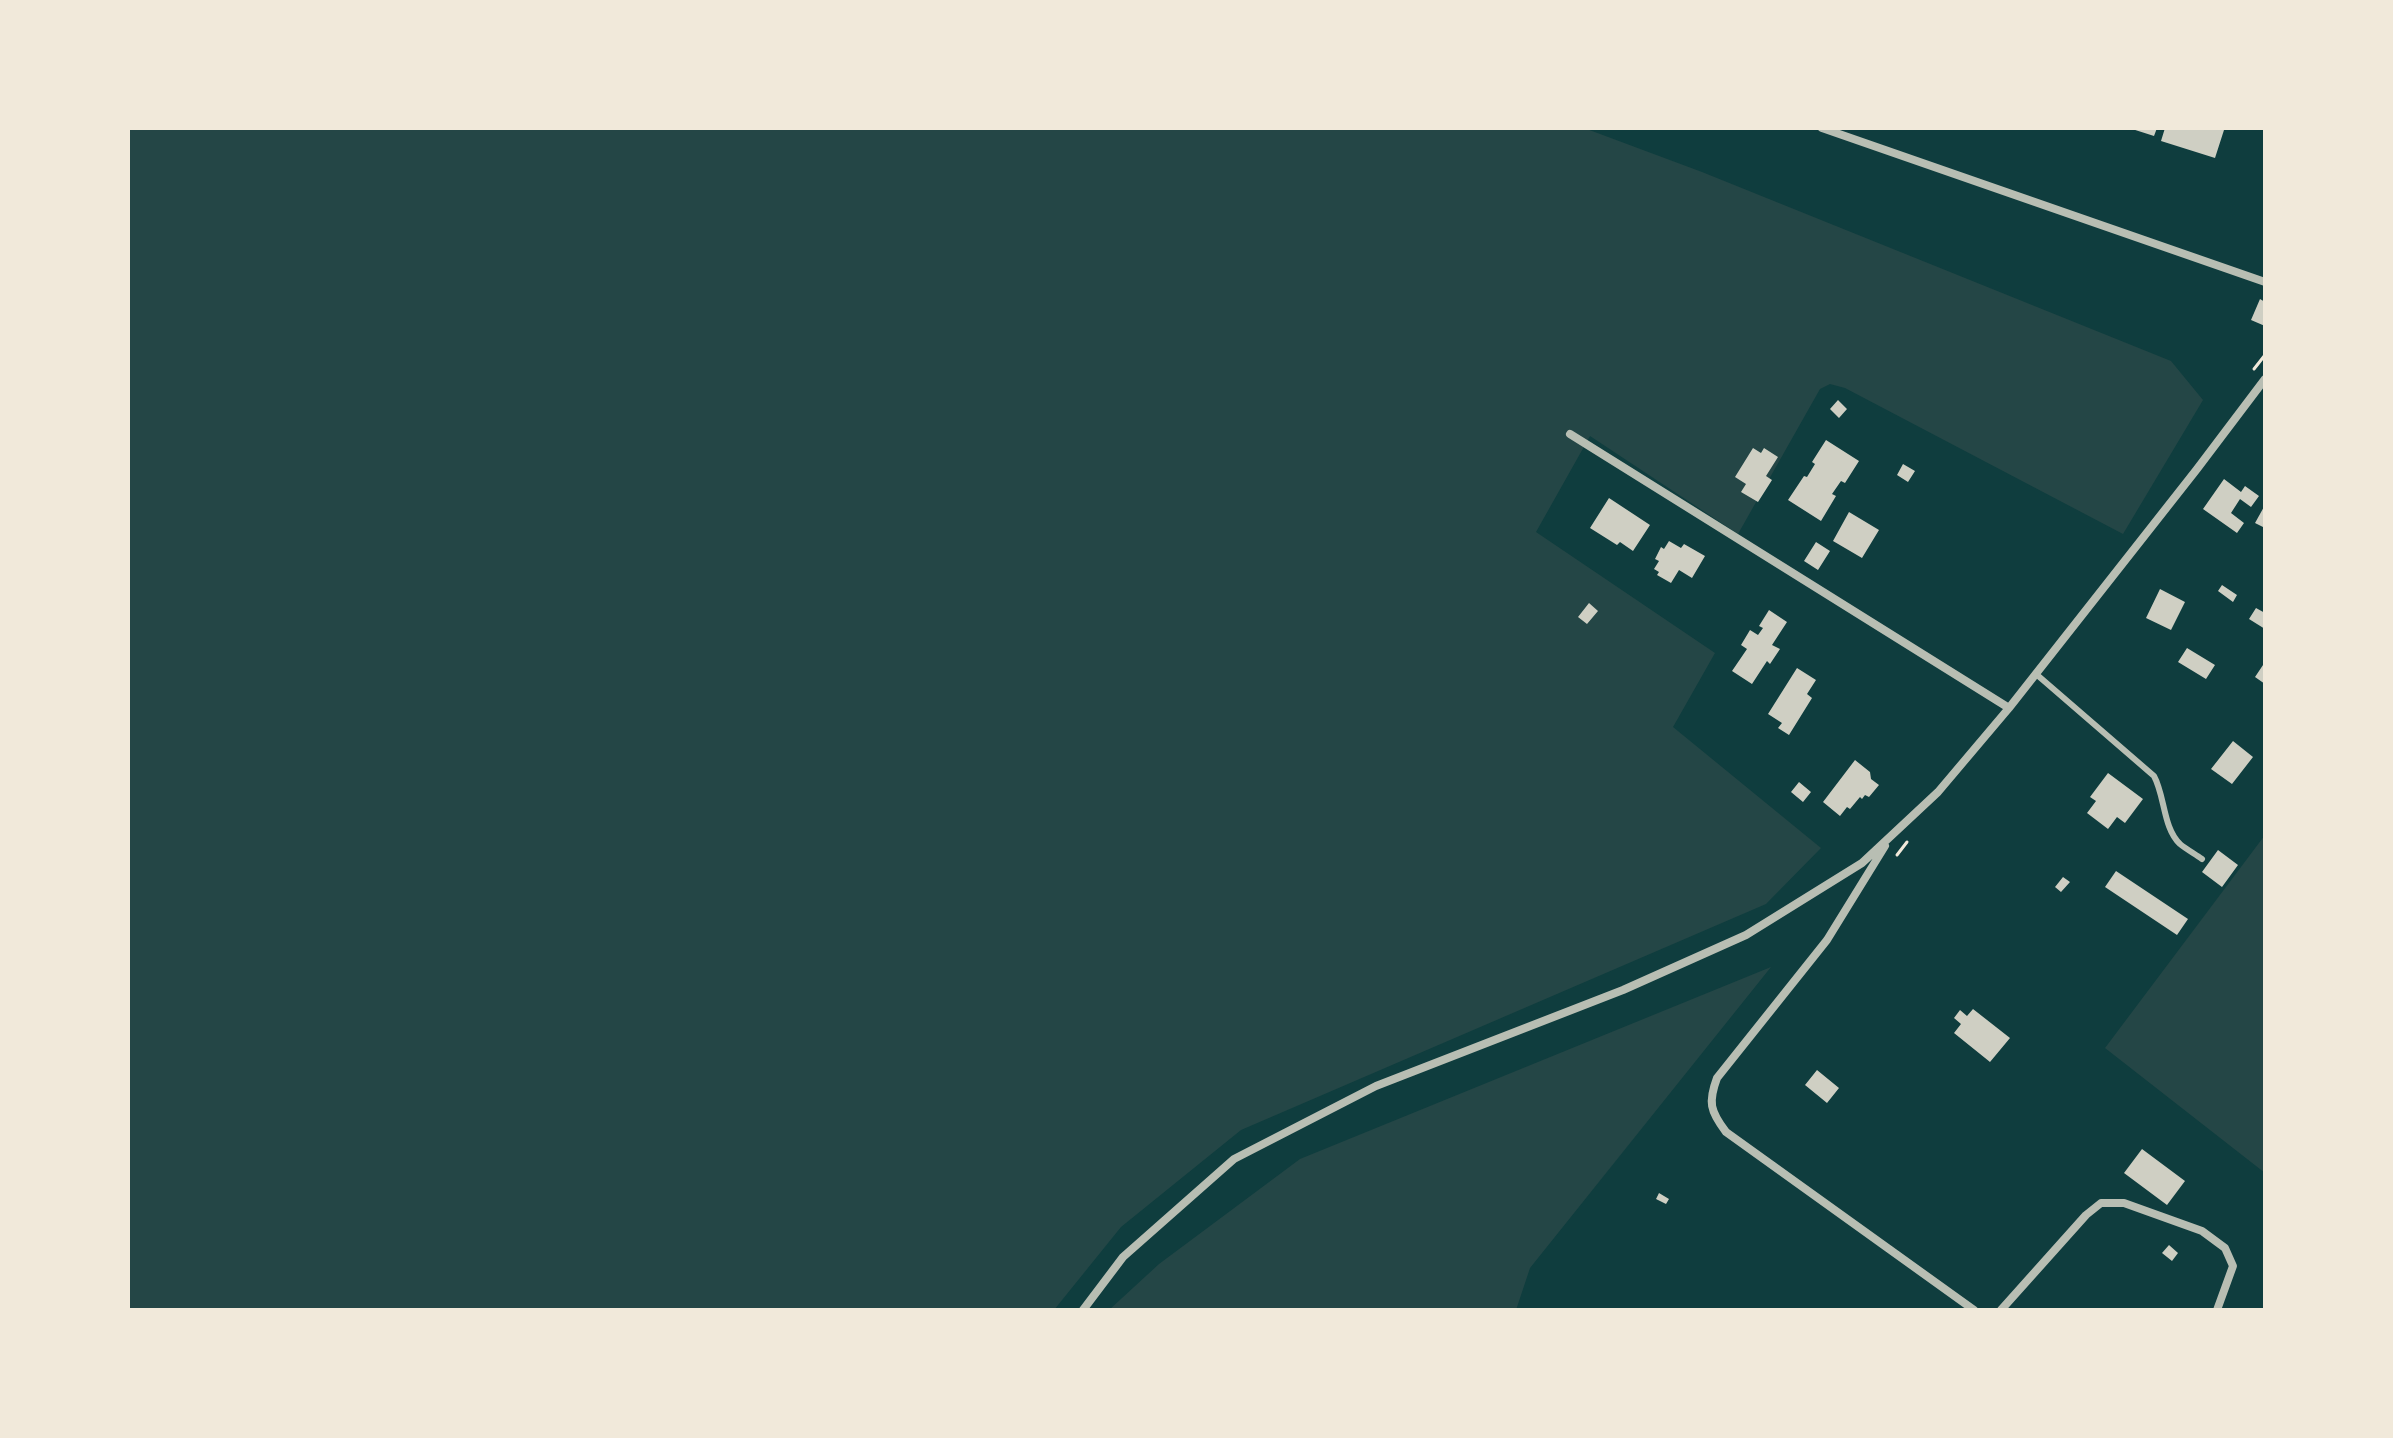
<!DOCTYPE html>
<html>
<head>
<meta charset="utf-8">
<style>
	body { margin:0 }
	#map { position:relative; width:2393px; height:1438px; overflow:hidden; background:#0f3d3e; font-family:"Source Sans 3",sans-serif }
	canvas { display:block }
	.frame { position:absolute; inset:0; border:130px solid #f1e9da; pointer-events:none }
</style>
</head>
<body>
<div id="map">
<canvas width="2393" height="1438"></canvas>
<div class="frame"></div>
</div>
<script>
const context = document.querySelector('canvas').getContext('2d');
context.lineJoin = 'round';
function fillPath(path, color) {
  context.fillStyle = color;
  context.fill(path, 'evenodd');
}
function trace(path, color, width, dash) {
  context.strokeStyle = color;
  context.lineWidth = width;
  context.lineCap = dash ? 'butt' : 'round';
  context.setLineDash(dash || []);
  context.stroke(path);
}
const green = new Path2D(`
	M128,128H1584L1702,172L2171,361L2203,400L2123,534L1845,388L1830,384L1820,389L1738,534L1590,436L1536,532L1715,653L1673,727L1821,848L1766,904L1241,1130L1121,1227L1054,1310H128Z
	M2265,835V1173L2105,1048Z
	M1771,967L1530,1268L1516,1310H1109L1159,1264L1300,1159Z`);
const building = new Path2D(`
	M2129,128H2157L2154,136Z
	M2165,128H2217L2224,130L2215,158L2161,141Z
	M2260,299L2265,302V326L2251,320Z
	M1838,400L1847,409L1839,418L1830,409Z
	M1826,440L1859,461L1845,483L1841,481L1832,494L1836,496L1821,521L1788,500L1804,476L1807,477L1815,464L1812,462Z
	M1753,448L1761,453L1764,448L1778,457L1766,476L1772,480L1758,502L1741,492L1746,484L1735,477Z
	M1903,464L1915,471L1908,482L1897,475Z
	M2224,479L2241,492L2245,486L2259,496L2251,507L2240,499L2231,513L2244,523L2237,533L2203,509Z
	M1609,498L1650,525L1633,551L1620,542L1617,545L1590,528Z
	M2265,505V528L2255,523Z
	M1849,512L1879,530L1862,558L1833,541Z
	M1669,541L1681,548L1684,544L1705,556L1692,578L1679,570L1671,583L1657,575L1659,572L1654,569L1659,561L1655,559L1661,547L1664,549Z
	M1816,542L1830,551L1818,570L1804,561Z
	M2222,585L2237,595L2233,602L2218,591Z
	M2160,589L2185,602L2171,630L2146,618Z
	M1589,603L1598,611L1587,624L1578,617Z
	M2256,608L2265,613V629L2249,619Z
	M1769,610L1787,622L1772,645L1780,649L1770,664L1767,661L1752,684L1732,671L1747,649L1741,645L1750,630L1758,635L1763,628L1759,626Z
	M2187,648L2215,665L2206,679L2178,662Z
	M2265,662V684L2255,677Z
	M1797,668L1816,680L1807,694L1812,698L1789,735L1778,728L1782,723L1768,714Z
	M2233,741L2253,757L2232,784L2211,769Z
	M1855,760L1870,772L1871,779L1879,785L1869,797L1865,795L1862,799L1860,797L1850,809L1847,807L1840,816L1823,802Z
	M2108,773L2143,799L2125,823L2117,817L2108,829L2087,813L2096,801L2090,797Z
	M1799,782L1811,792L1803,802L1791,792Z
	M2218,850L2238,865L2222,887L2202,872Z
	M2116,871L2188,919L2177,935L2105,887Z
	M2063,877L2070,882L2061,892L2055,887Z
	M1973,1009L2010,1038L1990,1062L1954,1033L1961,1024L1954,1018L1960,1010L1967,1016Z
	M1817,1070L1839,1088L1827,1103L1805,1085Z
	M2142,1149L2185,1181L2167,1205L2124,1173Z
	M1659,1193L1669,1199L1666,1204L1656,1199Z
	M2169,1245L2178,1253L2172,1261L2162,1253Z`);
const path = new Path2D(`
	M2254,369L2265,355
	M1897,855L1907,842`);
const service = new Path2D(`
	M2036,674L2154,776C2165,796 2163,828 2180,844C2186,849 2195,854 2202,859`);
const minor = new Path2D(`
	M1822,128L2265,282
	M1570,434L2009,708
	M1885,846L1827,940L1717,1078C1708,1102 1710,1111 1726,1132L1974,1310
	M1083,1310L1123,1257L1234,1159L1376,1086L1623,990L1746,935L1862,863L1938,792L2009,708L2197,469L2265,379
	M2001,1310L2086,1215L2101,1203H2124L2202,1231L2225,1248L2233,1266L2217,1310`);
fillPath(green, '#244646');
fillPath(building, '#cfcfc3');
trace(path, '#f1e9da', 3);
trace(service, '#b8beb3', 6);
trace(minor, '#b8beb3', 8);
</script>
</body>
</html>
